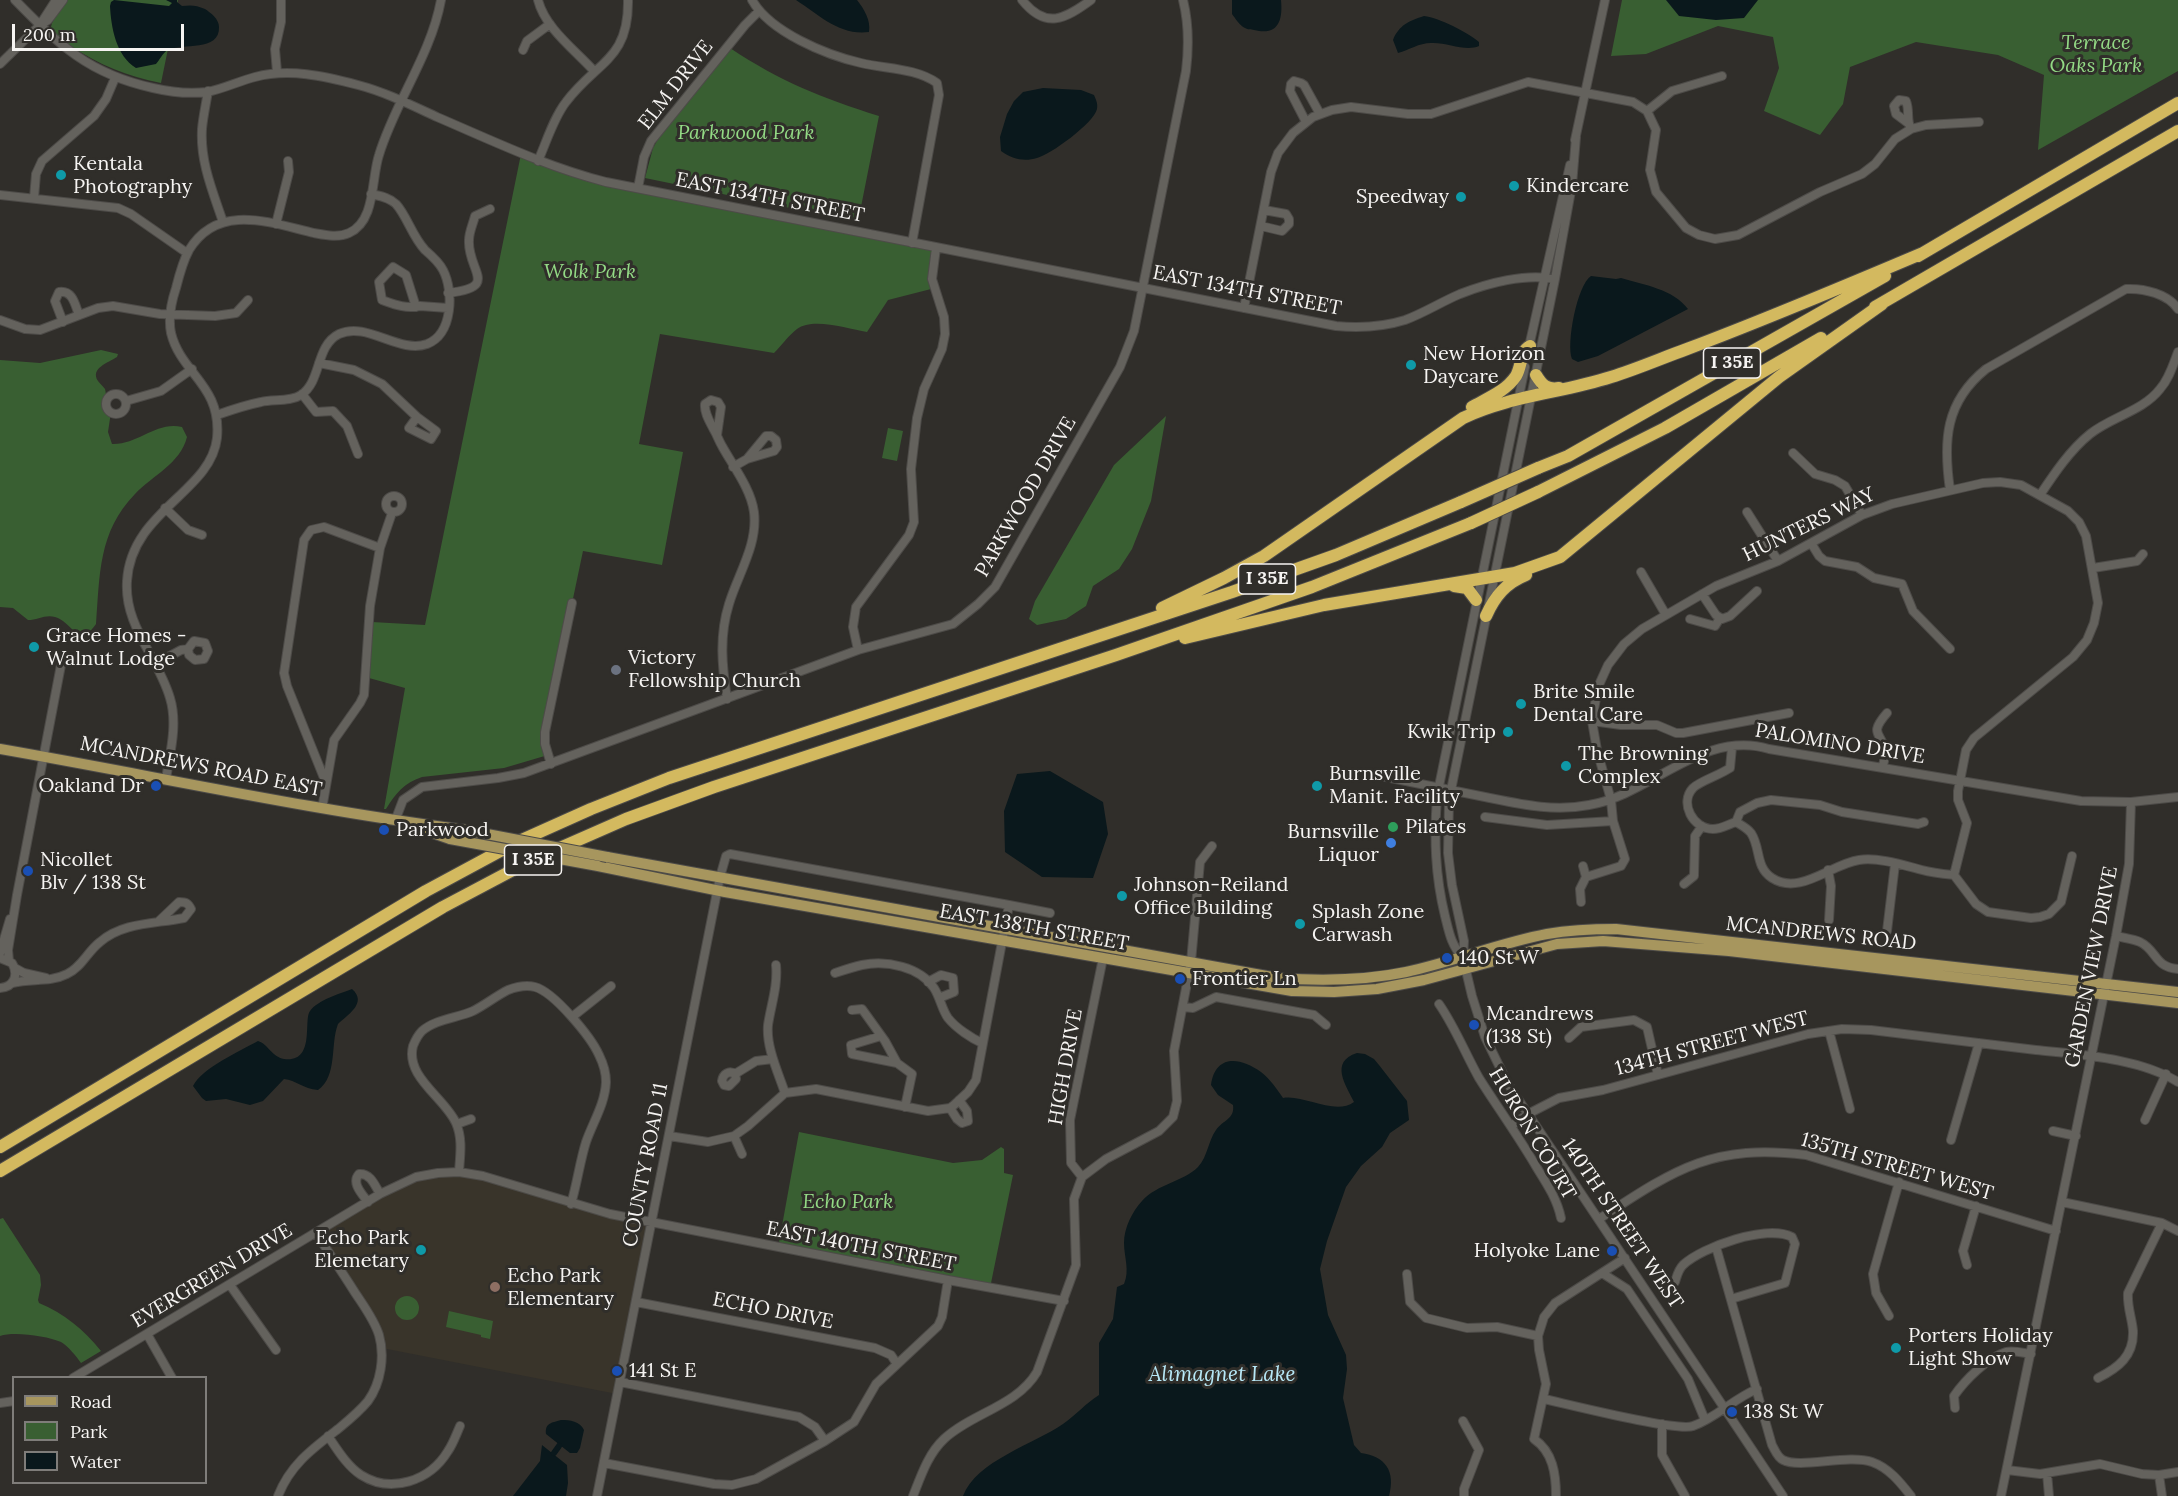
<!DOCTYPE html>
<html>
<head>
<meta charset="utf-8">
<style>
	body { margin:0 }
	#map { position:relative; width:2178px; height:1496px; overflow:hidden; background:#302e2a; font-family:Lora,serif }
	canvas { display:block }
	.legend { position:absolute; left:12px; top:1376px; width:195px; height:108px; box-sizing:border-box; background:#302e2a; border:2px solid #7f7d7a; margin:0; padding:8px 10px; list-style:none; font-size:18px; color:#f6f4f2 }
	.legend li { display:flex; align-items:center; gap:12px; height:30px }
	.legend b { width:30px; border:2px solid #7f7d7a }
	.scale { position:absolute; left:12px; top:24px; width:172px; height:27px; box-sizing:border-box; border:3px solid #f6f4f2; border-top:0; padding-left:8px; font-size:18px; line-height:21px; white-space:nowrap; color:#f6f4f2; -webkit-text-stroke:4px #302e2a; paint-order:stroke }
</style>
</head>
<body>
<div id="map">
<canvas width="2178" height="1496"></canvas>
<ul class="legend">
<li><b style="height:8px;background:#a7965e"></b>Road</li>
<li><b style="height:16px;background:#395f32"></b>Park</li>
<li><b style="height:16px;background:#0a181c"></b>Water</li>
</ul>
<div class="scale">200 m</div>
</div>
<script>
const context = document.querySelector('canvas').getContext('2d');
context.lineJoin = 'round';
function fillPath(path, color) {
  context.fillStyle = color;
  context.fill(path, 'evenodd');
}
function trace(path, color, width, dash) {
  context.strokeStyle = color;
  context.lineWidth = width;
  context.lineCap = dash ? 'butt' : 'round';
  context.setLineDash(dash || []);
  context.stroke(path);
}
function drawText(font, color, halo, rows, align = 'center') {
  context.font = font + ' Lora,serif';
  context.lineWidth = 6;
  context.setLineDash([]);
  context.textBaseline = 'middle';
  context.strokeStyle = halo;
  context.fillStyle = color;
  for (const [text, x, y, turn = 0] of rows) {
    context.save();
    context.translate(x, y);
    context.rotate((+turn || 0) * Math.PI / 180);
    context.textAlign = isNaN(turn) ? turn : align;
    if (halo) context.strokeText(text, 0, 0);
    context.fillText(text, 0, 0);
    context.restore();
  }
}
const built = new Path2D(`
	M459,1172L652,1222L617,1394L382,1348L379,1335L316,1233L399,1184Z`);
const green = new Path2D(`
	M67,0H178L161,83C127,76 99,65 71,46C63,41 55,35 51,27C53,17 62,9 67,0Z
	M1622,0H2178V71L2038,150L2044,75L1998,55L1916,42L1850,67L1843,104L1820,135L1764,111L1779,68L1773,37L1718,26L1646,54L1611,56Z
	M730,48C781,82 822,98 879,116L858,222L645,178L653,148L662,132Z
	M521,154L569,172L936,248L935,288L888,300L867,332C848,329 813,317 797,329C789,335 782,345 774,353L660,334L639,444L683,452L662,565L583,551L545,732L548,755L504,768L422,777C404,783 396,793 386,809H384L405,688L369,678L372,622L425,625Z
	M101,350L118,354L117,357C108,363 90,368 98,381C100,384 103,386 105,389C107,396 105,405 111,412L108,432L112,444C138,445 156,421 182,427L187,437C180,464 153,475 135,494C98,532 100,575 96,624C78,650 73,622 55,617C46,614 37,620 28,620L13,608L0,607V360L40,363Z
	M1166,416L1151,501L1132,549L1119,569L1093,586L1086,606L1066,619L1037,625L1029,619L1035,601L1114,465Z
	M888,428L903,431L897,461L882,458Z
	M799,1132L953,1163L982,1160L1001,1147L1004,1149V1173L1013,1175L990,1288L778,1248Z
	M3,1218L40,1275L41,1285L38,1300L39,1303C65,1314 83,1329 101,1351L81,1363C76,1356 68,1346 61,1342C47,1336 14,1331 0,1336V1219Z
	M395 1308a12 12 0 1 1 24 0a12 12 0 1 1-24 0Z
	M449,1311L493,1321L490,1339L481,1337V1335L446,1327Z`);
const water = new Path2D(`
	M114,0L169,6L172,3L166,0H177V2L182,6C191,5 196,5 205,9C211,13 219,19 219,27C220,52 182,43 168,50C162,53 160,60 156,64L136,68C116,56 111,27 110,6L111,2Z
	M796,0H857C864,9 871,20 869,32C840,36 819,15 796,0Z
	M1232,0H1281C1283,21 1278,36 1254,30C1251,29 1248,30 1245,28C1240,26 1235,18 1232,14Z
	M1666,0H1758L1744,18L1716,20L1679,16Z
	M1424,16C1440,18 1467,32 1479,42V46C1465,52 1447,42 1431,43C1419,43 1409,50 1398,53L1393,40C1399,25 1409,21 1424,16Z
	M1043,88L1081,90L1094,95C1096,100 1098,103 1097,109C1094,123 1050,155 1037,158C1024,162 1012,159 1001,151L1000,137L1007,114L1014,101L1023,92Z
	M1591,276L1616,279L1621,278C1644,285 1673,289 1688,309L1598,356L1578,362L1572,359C1566,344 1577,285 1591,276Z
	M1050,771L1103,802L1108,834L1093,878L1042,877L1005,852L1004,811L1017,774Z
	M352,989C368,1003 347,1015 338,1024C330,1044 338,1076 318,1090C303,1089 296,1080 284,1079L263,1101L250,1105L226,1099L206,1101L202,1098L193,1086C202,1068 240,1051 258,1041C268,1044 272,1057 284,1059C316,1063 303,1020 310,1011C318,1000 339,994 352,989Z
	M1357,1053L1365,1054L1374,1059L1379,1065L1407,1101L1409,1120L1390,1133L1382,1147L1361,1166L1346,1187L1327,1241L1320,1269L1328,1315L1346,1355L1347,1369L1343,1398L1354,1445L1361,1453C1385,1456 1396,1471 1389,1496H963C976,1461 1034,1444 1063,1424C1076,1415 1086,1403 1099,1395V1343L1113,1319L1117,1287L1124,1284C1130,1270 1124,1257 1124,1243C1124,1228 1132,1212 1142,1201C1157,1184 1183,1182 1198,1167C1208,1156 1208,1141 1216,1130C1223,1120 1235,1119 1233,1105L1218,1095L1211,1085C1215,1055 1239,1056 1261,1072C1270,1079 1277,1089 1283,1098C1303,1094 1335,1116 1354,1102C1346,1085 1329,1062 1357,1053Z
	M561,1420C570,1420 580,1421 584,1430L580,1448L577,1453H570L546,1434C545,1423 551,1423 561,1420Z
	M542,1445L567,1465L568,1483L566,1496H513L540,1461Z`);
const canal = new Path2D(`
	M554,1453L559,1446`);
const minor = new Path2D(`
	M15,0C59,45 89,74 153,88C170,92 190,94 207,92C223,89 239,81 255,77C289,68 324,76 358,85C385,92 411,105 437,117C493,141 547,167 606,182L1336,326C1359,328 1383,327 1405,320C1424,313 1441,302 1460,294C1488,283 1526,273 1555,279
	M538,0C545,28 575,50 594,71
	M752,0C770,32 826,55 861,63C886,69 916,68 937,83L939,95L912,243
	M1022,0C1046,30 1065,19 1091,0
	M40,25L56,0
	M523,50L527,41L550,24
	M0,64L40,25L48,20L63,0
	M277,72L275,49L281,22V0
	M208,91C206,104 203,117 202,129C200,162 213,192 223,222
	M1647,111L1672,91L1722,76
	M1306,122L1290,91L1291,84L1294,81L1301,83L1304,85L1320,114
	M1908,123L1896,114L1894,106L1899,100L1906,101C1910,111 1906,120 1911,129
	M1576,137L1572,185L1555,279L1449,800L1448,853L1452,885L1464,941L1463,958L1472,996L1485,1037L1508,1084L1783,1496
	M1575,140L1605,0
	M538,161C546,143 554,117 566,102C597,61 629,60 628,0
	M638,188L644,157L651,141L745,25L759,11
	M0,195L118,208L131,214L187,253
	M34,198L36,174L42,161L94,116L106,99L115,78
	M276,224L289,172L288,161
	M1261,226L1282,231L1289,224V219L1286,214L1264,210
	M448,293C501,287 467,271 469,240C469,232 473,224 475,216L490,209
	M416,307L406,275L393,267L379,282L382,300C396,305 406,309 420,306L448,308
	M1244,308L1271,172L1278,153L1293,133L1313,117L1332,110L1351,107L1408,114H1431L1528,82L1633,102L1647,111L1656,130L1650,170L1656,192L1686,228L1699,235L1715,239L1738,235L1820,192L1862,174L1875,164L1895,139L1911,129L1926,125L1979,122
	M0,320L25,329L40,330L98,308L113,306L160,314L215,316L236,313L248,300
	M63,322L55,301L59,292C73,290 75,305 79,315
	M1528,351L1570,165
	M319,363L354,370L382,384L417,417L436,431L431,439L409,428L417,417
	M302,394L316,412L333,411L347,426L358,454
	M106 404a10 10 0 1 1 20 0a10 10 0 1 1-20 0Z
	M126,401L161,391L192,369
	M217,415C231,410 246,405 261,402C273,399 290,402 301,395C322,381 315,346 339,334C367,321 399,354 427,344C453,334 454,291 443,270C439,262 432,256 425,250C412,236 407,216 396,204C389,197 379,196 371,194
	M717,435L721,407L718,402L711,400L705,404C704,413 710,422 714,430C717,435 719,441 722,446C733,466 751,489 754,512C758,545 738,574 729,604C719,636 722,666 727,699
	M1793,453L1815,474L1835,480L1845,486L1862,515
	M733,467L747,459L774,451L777,447L776,440L771,436H766L747,459
	M1950,490C1943,441 1945,402 1986,369L2126,289C2144,288 2168,294 2178,309
	M2040,495C2054,474 2070,450 2090,434C2111,417 2143,411 2160,389C2169,379 2173,365 2178,352
	M386 504a8 8 0 1 1 16 0a8 8 0 1 1-16 0Z
	M165,508L188,530L202,535
	M1747,512L1778,561
	M1811,543L1819,556L1825,561L1857,567L1874,578L1902,584L1913,611L1950,649
	M2093,568L2137,561L2143,554
	M1641,572L1666,615
	M1702,594L1716,615L1722,619L1730,616L1757,591
	M1690,619L1715,626L1720,618
	M858,650L853,627L856,607L909,535L914,522L911,469L917,418L924,389L942,349L945,334L944,317L932,279L936,248
	M155,664L181,650L188,649L194,641L205,643L208,651L204,659L195,660L189,655L188,649
	M1592,721L1621,725H1657L1676,733H1683L1789,713
	M1732,747L1730,768C1720,775 1700,781 1693,788C1679,803 1693,829 1713,829C1721,829 1729,824 1736,822C1741,825 1747,828 1751,833C1761,848 1755,867 1772,878C1800,896 1831,864 1859,860C1878,857 1903,865 1922,870C1933,873 1944,874 1954,875
	M551,764L545,744V732L572,603
	M1883,767C1883,763 1886,756 1885,752C1883,732 1867,736 1887,713
	M1381,776C1416,783 1450,790 1485,797C1520,804 1553,812 1589,805C1651,795 1702,729 1769,749L2081,801L2131,802L2178,797
	M166,779C170,753 178,724 170,698C158,657 124,626 127,581C131,511 211,492 217,438C222,385 181,374 171,333C168,318 171,303 176,288C179,276 183,261 189,250C218,202 271,223 314,233C325,235 338,238 349,233C376,221 371,179 379,155C395,102 431,55 441,0
	M326,783L287,686L284,673L304,540L311,530L324,527L380,548
	M322,809L334,740L360,703L364,695L370,606L380,548L392,513
	M1485,817L1547,825L1613,821
	M395,821L403,800L422,787L498,778L524,773L858,650L953,624L978,604L995,587L1120,367L1134,331L1186,71C1189,46 1189,24 1183,0
	M1736,822L1740,812L1757,803L1771,800L1820,805L1842,812L1918,824L1924,822
	M1828,870L1831,886L1829,920
	M1954,875L1976,904L1988,912L2031,918L2040,917L2049,914L2061,902L2072,856
	M1586,877L1621,866L1625,859L1613,821L1611,800L1597,750L1592,721L1598,687L1608,665L1624,644L1642,629L1716,586L1778,561L1862,515L1892,504L1983,483L2000,482L2021,485L2068,511L2079,522L2086,536L2098,603L2094,623L2087,640L2073,657L1974,738L1966,750L1958,791V800L1967,823L1954,875
	M1684,884L1694,876L1695,836L1702,826
	M1581,902L1580,889L1586,877L1583,866
	M1009,905L1050,913
	M1887,931L1895,864
	M2116,936C2124,938 2133,939 2140,942C2157,950 2154,967 2178,969
	M0,953L10,919
	M0,958L12,963C19,975 14,987 0,988
	M1463,958C1451,945 1449,932 1445,916C1435,875 1434,838 1437,796L1525,367
	M9,961L8,950L17,895L61,665
	M776,965C778,986 771,1005 768,1025C766,1047 778,1072 785,1093
	M15,968L24,973L46,978
	M835,973C844,970 853,967 862,965C887,960 920,967 934,988C940,997 942,1010 948,1018C956,1028 971,1038 982,1043
	M928,982L941,975L953,978L954,992L939,998
	M13,983C31,978 49,983 67,974C82,967 87,952 100,942C123,922 155,924 184,918L191,909C188,903 186,902 179,902L159,921
	M1439,1004C1455,1027 1465,1053 1479,1078C1498,1108 1519,1137 1537,1168C1547,1184 1557,1199 1561,1218
	M1183,1007L1193,1008L1216,997L1314,1015L1326,1025
	M852,1010L862,1009L885,1041L897,1063
	M572,1017L611,986
	M1829,1031L1850,1109
	M881,1036L851,1045L852,1054L897,1063L912,1074L905,1107
	M1569,1038L1581,1027L1634,1020L1647,1027L1658,1075
	M735,1074L736,1079L729,1086L724,1085L722,1081C723,1074 729,1070 735,1074L756,1061L773,1059
	M950,1108L957,1119L962,1123L968,1121L967,1111L959,1100
	M2145,1120L2166,1074
	M457,1124L471,1119
	M1511,1126L1528,1114L1559,1098L1603,1090L1808,1034L1842,1029L1871,1030C1926,1037 1981,1043 2036,1050C2081,1055 2139,1058 2178,1082
	M2053,1131L2076,1136
	M734,1136L742,1154
	M1951,1140L1979,1043
	M459,1172C460,1156 463,1139 456,1123C445,1098 405,1077 413,1046C415,1041 418,1035 422,1031C436,1019 457,1018 473,1011C485,1005 496,996 508,990C516,987 527,985 535,987C554,992 591,1037 599,1055C603,1063 606,1073 606,1082C605,1104 593,1122 586,1142C580,1161 577,1184 571,1204
	M1082,1177L1071,1163L1070,1120L1103,958
	M368,1202C362,1194 351,1183 359,1174C371,1173 375,1186 380,1194
	M2062,1202L2162,1223L2178,1231
	M1599,1219C1674,1170 1712,1143 1806,1155L2056,1231
	M1716,1247L1772,1445C1775,1450 1777,1457 1783,1460C1800,1469 1848,1454 1872,1462C1889,1468 1900,1482 1911,1496
	M1967,1265L1963,1251L1976,1206
	M1602,1273L1627,1289L1688,1379L1705,1420
	M1407,1274L1410,1302L1426,1318L1467,1328L1497,1327L1538,1336
	M1675,1282C1677,1276 1678,1270 1683,1265C1702,1247 1767,1224 1792,1237L1795,1244L1785,1283L1731,1299
	M230,1285L276,1350
	M636,1302L875,1348L891,1355L897,1364
	M1889,1316L1876,1293L1873,1274L1899,1182
	M147,1334L172,1378
	M73,1378L380,1194L416,1177L438,1173L459,1172L483,1176L610,1214L948,1280L1064,1301
	M2098,1378C2118,1368 2134,1356 2133,1331C2132,1318 2127,1307 2128,1293L2162,1223
	M620,1382L799,1417L815,1427L825,1441
	M1544,1399C1567,1404 1677,1432 1693,1426C1716,1418 1733,1399 1757,1389
	M0,1403L14,1401
	M1955,1408L1954,1396C1965,1380 1987,1358 2006,1352C2014,1350 2023,1353 2031,1354
	M1463,1421L1479,1450L1464,1489V1496
	M1662,1424V1455L1685,1496
	M328,1436C337,1449 347,1466 361,1475C391,1494 430,1481 448,1451C453,1444 456,1435 460,1426
	M604,1463L714,1484L732,1485L756,1479L825,1441L854,1422L876,1384L938,1326L942,1317L948,1280
	M2007,1470L2040,1474L2100,1464L2142,1474L2159,1475L2178,1472
	M2047,1473L2049,1496
	M2159,1475L2162,1496
	M278,1496C290,1465 312,1449 338,1429C349,1420 359,1412 368,1401C381,1383 385,1356 379,1335C374,1319 363,1305 354,1291C342,1272 329,1253 316,1233
	M597,1496L720,877L726,856L730,854L1009,905L976,1080L968,1092L954,1105L950,1108L928,1111L816,1089L785,1093L748,1126L734,1136L708,1142L669,1136
	M913,1496C921,1476 928,1454 944,1439C972,1413 1017,1406 1037,1372L1076,1265L1074,1199L1082,1177L1106,1159L1159,1131L1173,1117L1177,1101L1174,1051L1191,962L1200,862L1212,846
	M1556,1496C1556,1474 1553,1452 1534,1439L1546,1384L1539,1350L1538,1336L1544,1317L1555,1303L1625,1258
	M2001,1496L2116,936L2129,864L2131,802`);
const major = new Path2D(`
	M0,749C155,776 310,810 466,830
	M418,828L450,839
	M607,857L1278,978C1321,981 1363,981 1406,972C1453,962 1499,943 1547,934C1570,930 1593,929 1616,929L2178,992
	M598,866L725,892L1292,991L1334,992L1377,989L1424,980L1557,944L1603,941L1729,951L2178,1003`);
const highway = new Path2D(`
	M1918,256L2178,103
	M1875,307L2178,131
	M1536,375C1542,385 1547,390 1559,388
	M1472,407C1488,398 1506,391 1516,376C1522,366 1520,351 1530,346
	M1538,468L1568,456L1885,276
	M1538,492L1665,428L1821,338
	M1454,586L1467,588L1476,600
	M1162,608L1224,578L1264,556L1463,418C1509,396 1561,393 1611,377C1637,369 1662,358 1687,349C1767,319 1845,286 1923,253
	M1486,616C1495,596 1506,583 1526,575
	M1185,638L1324,605L1515,573L1560,557L1779,377L1882,304
	M0,1147L426,891L515,843L591,809L669,778L1232,592L1336,555L1461,502
	M0,1171L443,907L528,862L626,819L714,787L1116,655L1312,587L1471,523`);
const majorBridge = new Path2D(`
	M466,830L607,857
	M450,839L598,866`);
const highwayBridge = new Path2D(`
	M1461,502L1538,468
	M1471,523L1538,492`);
const markers = [
	[61,175,6,"#0f9aa8"],
	[1514,186,6,"#0f9aa8"],
	[1461,197,6,"#0f9aa8"],
	[1411,365,6,"#0f9aa8"],
	[34,647,6,"#0f9aa8"],
	[616,670,6,"#6b7280"],
	[1521,704,6,"#0f9aa8"],
	[1508,732,6,"#0f9aa8"],
	[1566,766,6,"#0f9aa8"],
	[156,786,6,"#1a4fb4"],
	[1317,786,6,"#0f9aa8"],
	[1393,827,6,"#2e9e5b"],
	[384,830,6,"#1a4fb4"],
	[1391,843,6,"#3f7fe0"],
	[28,871,6,"#1a4fb4"],
	[1122,896,6,"#0f9aa8"],
	[1300,924,6,"#0f9aa8"],
	[1447,958,6,"#1a4fb4"],
	[1180,979,6,"#1a4fb4"],
	[1474,1025,6,"#1a4fb4"],
	[421,1250,6,"#0f9aa8"],
	[1612,1251,6,"#1a4fb4"],
	[495,1287,6,"#8d6e63"],
	[1896,1348,6,"#0f9aa8"],
	[617,1371,6,"#1a4fb4"],
	[1732,1412,6,"#1a4fb4"]
];
const shields = [
	[1732,363,57],
	[1267,579,57],
	[533,860,57]
];
const shieldNames = [
	["I 35E",1732,363],
	["I 35E",1267,579],
	["I 35E",533,860]
];
const parkNames = [
	["Terrace",2096,43],
	["Oaks Park",2096,66],
	["Parkwood Park",746,133],
	["Wolk Park",590,272],
	["Echo Park",848,1202]
];
const streetNames = [
	["ELM DRIVE",676,85,-52],
	["EAST 134TH STREET",770,198,11],
	["EAST 134TH STREET",1247,291,11],
	["PARKWOOD DRIVE",1026,497,-60],
	["HUNTERS WAY",1809,525,-26],
	["PALOMINO DRIVE",1840,744,9],
	["MCANDREWS ROAD EAST",201,767,11],
	["EAST 138TH STREET",1034,928,10],
	["MCANDREWS ROAD",1821,934,6],
	["GARDEN VIEW DRIVE",2092,967,-79],
	["134TH STREET WEST",1712,1044,-15],
	["HIGH DRIVE",1066,1067,-80],
	["HURON COURT",1532,1134,59],
	["COUNTY ROAD 11",646,1165,-79],
	["135TH STREET WEST",1897,1167,16],
	["140TH STREET WEST",1622,1224,56],
	["EAST 140TH STREET",861,1247,11],
	["EVERGREEN DRIVE",212,1276,-31],
	["ECHO DRIVE",773,1311,11]
];
const poiNames = [
	["Kentala",73,164],
	["Photography",73,187],
	["Kindercare",1526,186],
	["Speedway",1449,197,"right"],
	["New Horizon",1423,354],
	["Daycare",1423,377],
	["Grace Homes -",46,636],
	["Walnut Lodge",46,659],
	["Victory",628,658],
	["Fellowship Church",628,681],
	["Brite Smile",1533,692],
	["Dental Care",1533,715],
	["Kwik Trip",1496,732,"right"],
	["The Browning",1578,754],
	["Complex",1578,777],
	["Burnsville",1329,774],
	["Manit. Facility",1329,797],
	["Oakland Dr",144,786,"right"],
	["Pilates",1405,827],
	["Parkwood",396,830],
	["Burnsville",1379,832,"right"],
	["Liquor",1379,855,"right"],
	["Nicollet",40,860],
	["Blv / 138 St",40,883],
	["Johnson-Reiland",1134,885],
	["Office Building",1134,908],
	["Splash Zone",1312,912],
	["Carwash",1312,935],
	["140 St W",1459,958],
	["Frontier Ln",1192,979],
	["Mcandrews",1486,1014],
	["(138 St)",1486,1037],
	["Echo Park",409,1238,"right"],
	["Elemetary",409,1261,"right"],
	["Holyoke Lane",1600,1251,"right"],
	["Echo Park",507,1276],
	["Elementary",507,1299],
	["Porters Holiday",1908,1336],
	["Light Show",1908,1359],
	["141 St E",629,1371],
	["138 St W",1744,1412]
];
const waterNames = [
	["Alimagnet Lake",1222,1375]
];
fillPath(built, '#39342a');
fillPath(green, '#395f32');
fillPath(water, '#0a181c');
trace(canal, '#0a181c', 6);
trace(minor, '#4d4b48', 10);
trace(major, '#4d4b48', 12);
trace(highway, '#4d4b48', 14);
trace(minor, '#64625d', 8);
trace(major, '#a7965e', 10);
trace(highway, '#d3b95f', 12);
trace(majorBridge, '#4d4b48', 12, []);
trace(highwayBridge, '#4d4b48', 14, []);
trace(majorBridge, '#a7965e', 10);
trace(highwayBridge, '#d3b95f', 12);
for (const [x, y, r, color] of markers) {
  const dot = new Path2D();
  dot.arc(x, y, r, 0, 2 * Math.PI);
  context.fillStyle = color;
  context.fill(dot);
  trace(dot, '#302e2a', 2);
}
for (const [x, y, w] of shields) {
  const box = new Path2D();
  box.roundRect(x - w / 2, y - 15, w, 30, 4.5);
  context.fillStyle = '#302e2a';
  context.fill(box);
  trace(box, '#f6f4f2', 1.5);
}
drawText('bold 18px', '#f6f4f2', null, shieldNames);
drawText('italic 20px', '#93da85', '#302e2a', parkNames);
drawText('20px', '#f6f4f2', '#302e2a', streetNames);
drawText('20px', '#f6f4f2', '#302e2a', poiNames, 'left');
drawText('italic 21px', '#b7e8f7', '#302e2a', waterNames);
</script>
</body>
</html>
